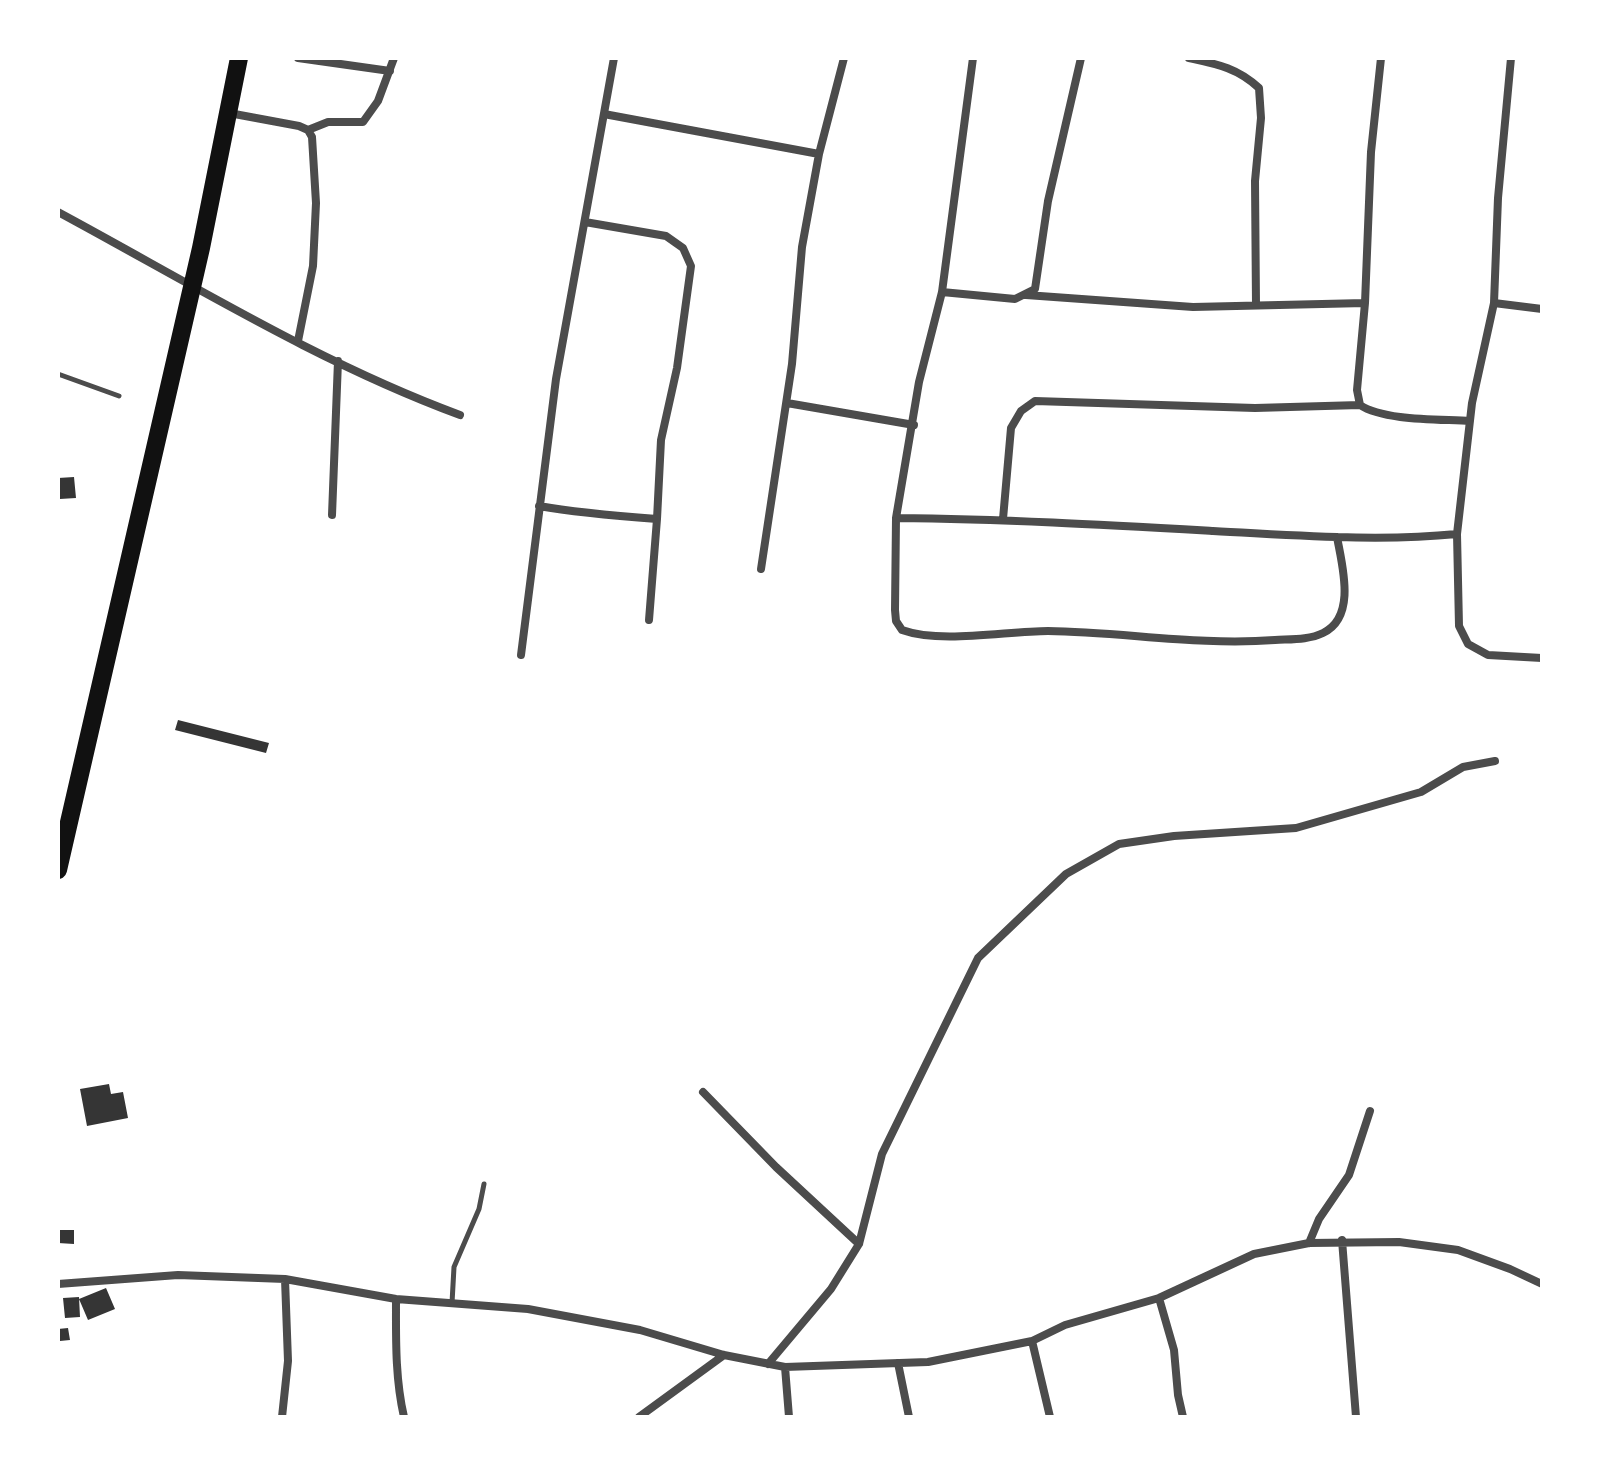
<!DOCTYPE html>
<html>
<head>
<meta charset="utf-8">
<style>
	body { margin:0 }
	#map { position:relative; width:1600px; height:1475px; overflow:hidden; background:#fff; font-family:"Nunito Sans",sans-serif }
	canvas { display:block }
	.frame { position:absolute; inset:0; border:60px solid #fff; pointer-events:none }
</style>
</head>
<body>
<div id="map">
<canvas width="1600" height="1475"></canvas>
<div class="frame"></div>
</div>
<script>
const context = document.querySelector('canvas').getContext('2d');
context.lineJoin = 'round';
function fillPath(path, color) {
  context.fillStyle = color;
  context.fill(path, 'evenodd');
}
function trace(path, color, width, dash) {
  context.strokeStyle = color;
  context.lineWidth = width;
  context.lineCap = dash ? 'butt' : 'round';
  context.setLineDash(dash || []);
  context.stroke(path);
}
const building = new Path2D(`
	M74,477L76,498L60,499L58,478Z
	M178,720L269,743L266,753L175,730Z
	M109,1084L111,1094L123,1092L128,1118L87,1126L80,1089Z
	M58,1230H74V1244L58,1243Z
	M106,1288L115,1309L88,1320L79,1299Z
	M79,1297L80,1317L65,1318L63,1298Z
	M68,1328L70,1340L60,1341L58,1329Z`);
const service = new Path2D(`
	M58,374L119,396
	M452,1303L454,1267L479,1209L484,1184`);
const minor = new Path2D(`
	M298,58L390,71
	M973,58L942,292L919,382L896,518L895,610L896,621L902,630C941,644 1006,631 1048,631C1124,632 1199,646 1275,640C1290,639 1309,640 1323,633C1357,617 1342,565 1337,537
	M1189,58C1217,64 1238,68 1259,88L1261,118L1255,181L1256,305
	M1381,58L1371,152L1365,303L1357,390L1360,405C1384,421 1440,419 1470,421
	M1511,58L1498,198L1494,303L1472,403L1457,534L1459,626L1468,644L1488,655L1542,658
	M229,113L299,126L308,130L312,137L316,203L313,266L298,341
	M604,114L819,154
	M308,130L328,122H363L378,101L394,58
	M58,212C190,283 319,363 460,415
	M942,292L1015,299L1035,289L1048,201L1081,58
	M1026,295L1193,307L1365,303
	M1494,303L1542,309
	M787,403L914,425
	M539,506C578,513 617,516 657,519L661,440L677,368L691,266L683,248L666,236L585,222
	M332,515L338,361
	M896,518C1002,519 1107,525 1213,531C1295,535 1376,542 1457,534
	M1003,519L1011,428L1021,411L1035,401L1255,408L1360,405
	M761,569L792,364L802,247L819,154L844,58
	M649,620L657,519
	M521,655L556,379L614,58
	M703,1092L776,1167L859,1244
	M1342,1240L1356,1417
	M1309,1243L1319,1219L1349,1175L1370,1111
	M58,1284L178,1275L285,1279L396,1299L528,1309L640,1330L724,1355L785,1367L928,1362L1032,1341L1065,1325L1159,1298L1254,1254L1309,1243L1399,1242L1458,1250L1510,1269L1542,1284
	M1159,1298L1174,1350L1178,1395L1183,1417
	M396,1299C396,1338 395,1378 404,1417
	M1032,1341L1050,1417
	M898,1363L909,1417
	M768,1364L831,1289L859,1244L882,1154L978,958L1066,874L1119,844L1174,836L1296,828L1421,792L1463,767L1495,761
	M785,1367L789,1417
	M282,1417L288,1361L285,1279
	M639,1417L724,1355`);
const primary = new Path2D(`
	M58,870L201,248L239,58`);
fillPath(building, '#353535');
trace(service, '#4c4c4c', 5);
trace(minor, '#4c4c4c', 8);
trace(primary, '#111', 18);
</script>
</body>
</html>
